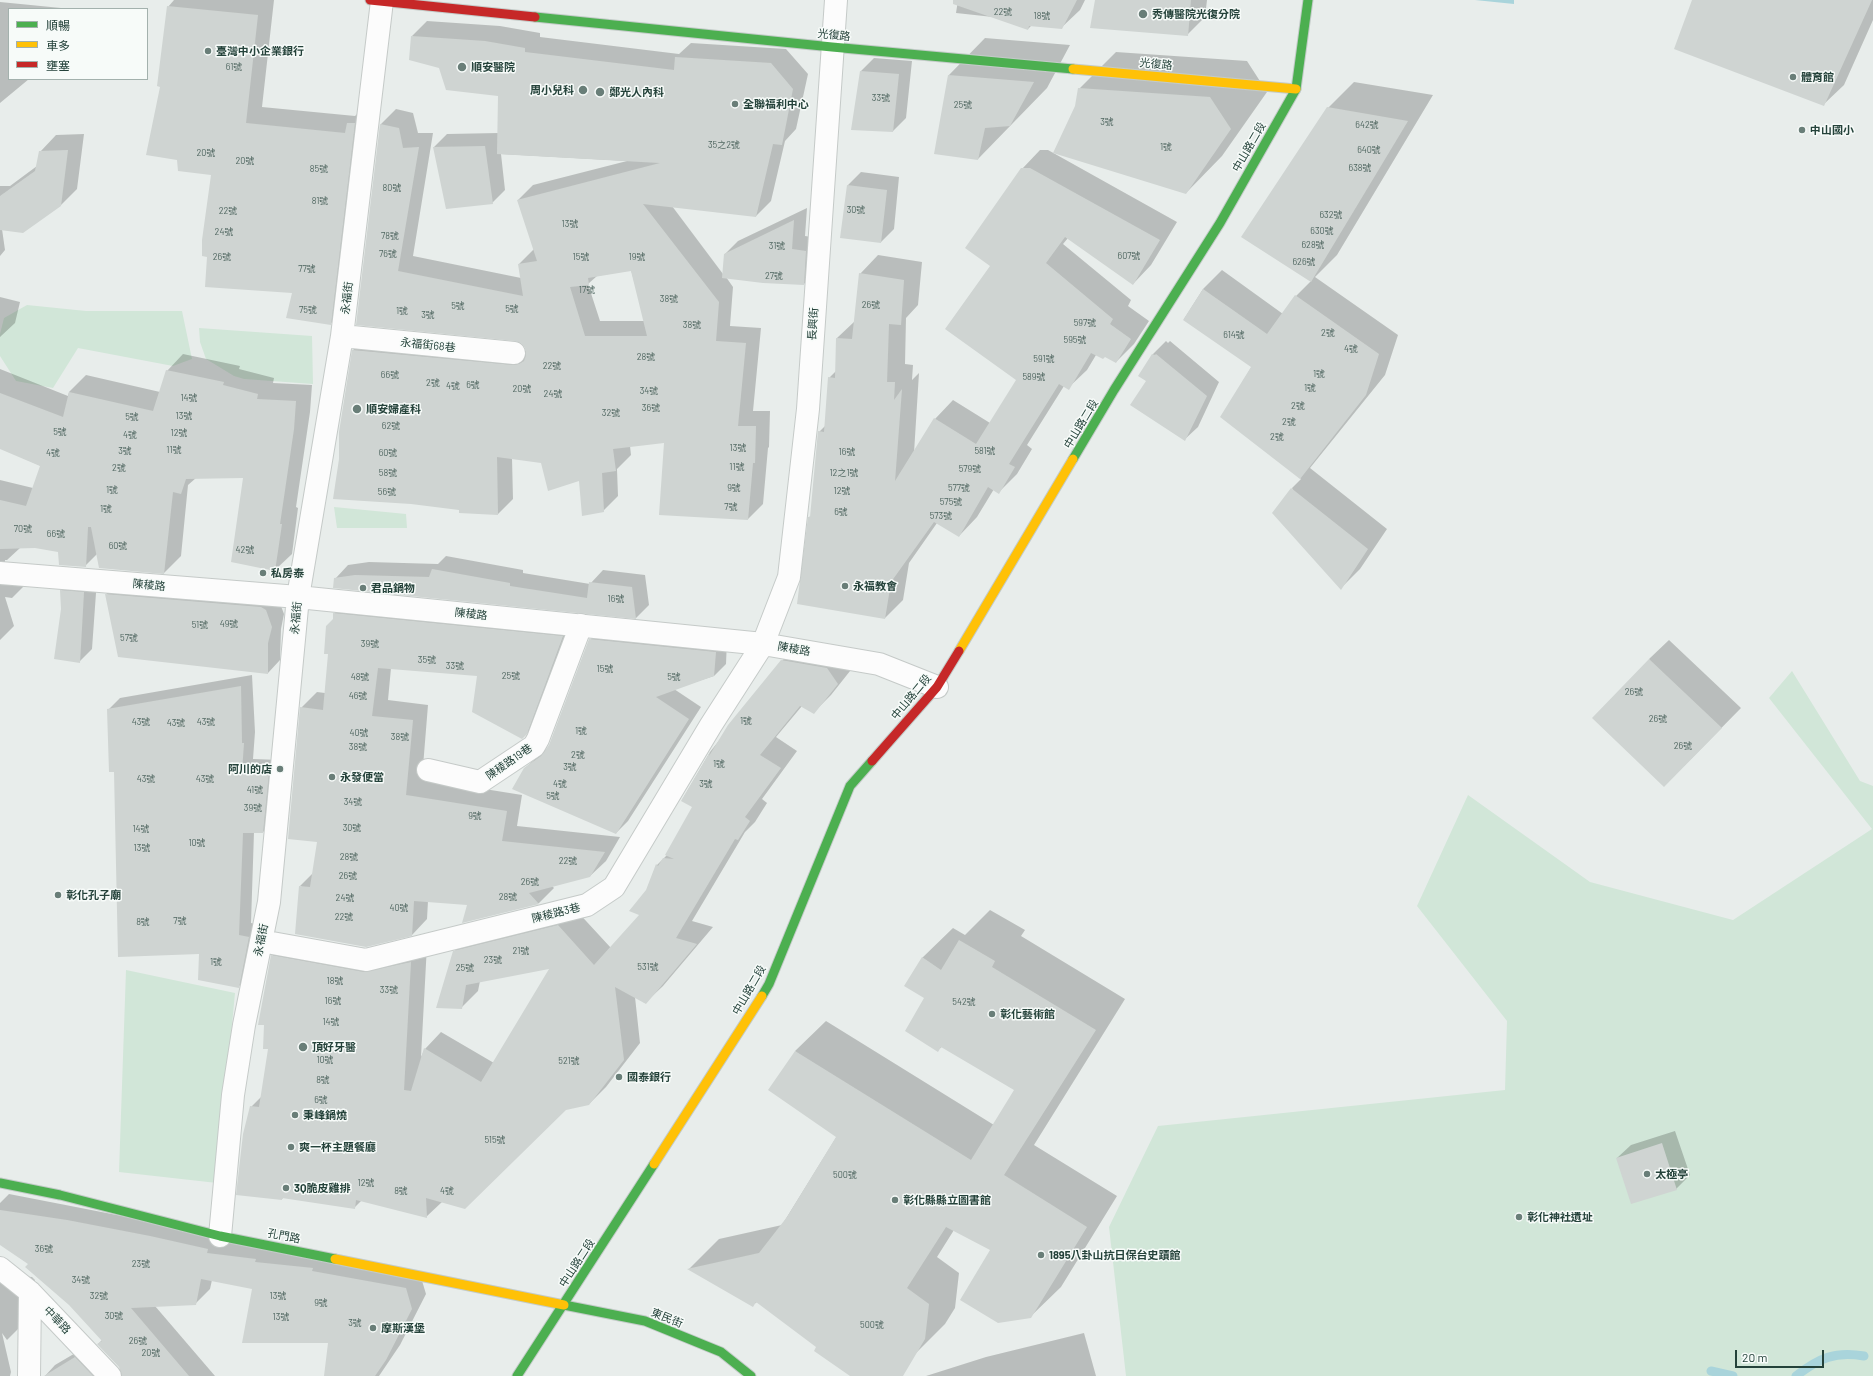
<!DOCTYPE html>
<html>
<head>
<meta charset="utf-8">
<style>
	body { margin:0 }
	#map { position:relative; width:1873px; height:1376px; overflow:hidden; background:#e8edeb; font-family:Barlow,"Noto Sans TC",sans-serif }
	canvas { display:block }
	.legend { position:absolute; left:8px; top:8px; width:140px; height:72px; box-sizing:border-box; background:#f7fbf9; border:1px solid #a3b1ad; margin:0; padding:5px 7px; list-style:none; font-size:12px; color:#24423a }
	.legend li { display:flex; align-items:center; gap:8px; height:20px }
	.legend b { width:20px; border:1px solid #a3b1ad }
	.scale { position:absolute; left:1735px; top:1350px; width:89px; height:18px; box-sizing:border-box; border:2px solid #24423a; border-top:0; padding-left:5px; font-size:12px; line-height:14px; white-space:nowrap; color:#24423a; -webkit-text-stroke:3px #f7fbf9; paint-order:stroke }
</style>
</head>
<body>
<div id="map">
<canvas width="1873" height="1376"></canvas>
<ul class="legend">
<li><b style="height:5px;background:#4caf50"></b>順暢</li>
<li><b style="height:5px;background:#ffc107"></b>車多</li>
<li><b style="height:5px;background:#c62828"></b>壅塞</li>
</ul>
<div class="scale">20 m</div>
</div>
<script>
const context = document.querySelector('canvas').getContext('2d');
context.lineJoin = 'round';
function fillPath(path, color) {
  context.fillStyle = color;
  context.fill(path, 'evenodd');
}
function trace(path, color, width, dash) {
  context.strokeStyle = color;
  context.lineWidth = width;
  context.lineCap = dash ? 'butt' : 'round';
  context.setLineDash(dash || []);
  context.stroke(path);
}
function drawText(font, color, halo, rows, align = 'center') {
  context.font = font + ' Barlow,"Noto Sans TC",sans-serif';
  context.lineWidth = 3;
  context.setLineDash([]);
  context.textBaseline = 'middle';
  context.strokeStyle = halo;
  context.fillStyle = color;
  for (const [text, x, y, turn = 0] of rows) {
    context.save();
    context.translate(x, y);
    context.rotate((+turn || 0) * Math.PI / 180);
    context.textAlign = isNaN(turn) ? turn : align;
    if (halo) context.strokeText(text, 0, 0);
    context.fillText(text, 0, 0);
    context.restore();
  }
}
const green = new Path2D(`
	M27,305L86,311H182L192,359L173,366L78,348L53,388L16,381L0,356V334L4,318Z
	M199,328L312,336L313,384L244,379L234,376L206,359L200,342Z
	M334,507L406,514L407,528H337Z
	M1792,671L1860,781L1873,786V1376H1126L1109,1227L1158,1126L1505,1090L1507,1021L1417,906L1468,795L1590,882L1733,920L1872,829L1769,698Z
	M126,970L235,993L217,1183L119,1172Z`);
const water = new Path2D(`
	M1475,0H1514V4Z`);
const shadow = new Path2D(`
	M174,0H274L262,107L355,116L364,107L347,308L330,324L293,292L212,174L178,160L161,86L168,7Z
	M958,0H1085L1080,10L1061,28L1032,25L1028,29L993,17L956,13Z
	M1096,0H1207L1205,17L1187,35Z
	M1693,0H1873V20L1844,85L1824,104Z
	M0,2L61,8L9,9V79H29L0,103Z
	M427,21L500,26L540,33V37L679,54L691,43L786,49L808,74L796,129L785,141L771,201L756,216L672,206L723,274L725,254L738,241L807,208L805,236L819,238L817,270L804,284L726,277L733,287L730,326L761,328L753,411H770L769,447L768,448L763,504L748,519L665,442L630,446L631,455L617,469L618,496L603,511L580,479L542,462L512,458L513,499L498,514L460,512V509L340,459V432L353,350L368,335L527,351L522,342L515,340L357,324L381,124L396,109L413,113L418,133H433L413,256L521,278L519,264L534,249L518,200L533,185L627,161L501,154L505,190L492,203L434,147L447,134L498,133L499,95L440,68L412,36ZM631,270L645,321H600L588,284L597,276Z
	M985,38L1070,45L1047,88L978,159L935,153L949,75Z
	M1116,52L1247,61L1267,92L1222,156L1186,193L1076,106L1079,89Z
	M874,58L912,61L906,118L893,131L852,129L861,71Z
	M1354,82L1433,95L1337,255L1315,277L1398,335L1385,375L1310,468L1387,529L1360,569L1341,588L1292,488L1301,479L1222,416L1252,366L1184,319L1203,289L1222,270L1283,314L1296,296L1311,281L1328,108Z
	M84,134L77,189L60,206L2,229L5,250L0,256V186H10L37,166L40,152L56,135Z
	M1040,150H1048L1177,222L1151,265L1133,284L1068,238L1063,244L1131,300L1128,306L1149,321L1134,344L1116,362L1105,356L1096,355L1087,370L1068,388L1064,386L1027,445L1032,449L1017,474L999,492L994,489L977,517L959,536L937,523L909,563L903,600L885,618L809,517L811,516L819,432L826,425L829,378L836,371L837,338L855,321L860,274L878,255L922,262L918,305L906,318L905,364L913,365L912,380L919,373L914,453L935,419L953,400L990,423L1017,380L992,265L1022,169Z
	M861,172L899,177L894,229L881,242L841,237L848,185Z
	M0,297L20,302L15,323L0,337Z
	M1166,341L1168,343L1170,341L1219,382L1198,427L1184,440L1147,381L1139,376L1153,354Z
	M183,354L240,366L239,369L274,378L273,383L312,385L310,412L296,507L298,508L292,554L275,570L244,477L196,478L188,485L181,556L164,573L97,554L85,566L59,551L35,547L20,548L7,560H5V562L28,582L12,598L5,597L14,626L0,640V480L33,488L41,466L0,448V369L68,396L69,392L86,375L160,392L167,371Z
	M446,556L523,570V573L590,584L603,570L645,575L649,605L636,618L335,587V579L348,565L369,562L438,564Z
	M74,578L97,579L92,649L79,662L61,609V591Z
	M119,582L278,598L284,614L281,629L280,660L268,673L106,594Z
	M349,598L578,621L538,722L522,738L478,675L391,668L388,700L428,705L422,779L522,795L517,826L620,837L606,861L590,876L552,886L554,888L539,903L463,922L469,904L428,901L427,919L412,935L300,886L313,873L318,841L301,708L317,692L325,693L334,614Z
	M602,628L727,640L726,664L714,676L674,689L701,707L628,821L616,833L525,768L550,746L590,640Z
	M1669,640L1741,708L1684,766L1649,659Z
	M799,643L854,666L831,695L814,712L802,706L776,737L797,751L762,799L767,803L755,822L745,832L692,921L713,927L663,986L645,1003L635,997L640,1043L606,1087L589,1104L565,1109L442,1202L426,1217L362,1200L355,1207L284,1197L282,1199L251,1107L262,1096L269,1048L272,956L289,939L382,956L427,945L421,1057L425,1049L441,1032L494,1063L551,967L480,981L478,991L461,1008L454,952L471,934L575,909L611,948L641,915L647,891L657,865L667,855L693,807L682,800L710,752L782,661Z
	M252,675L255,732L253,759L280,760L275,820L263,832H254L251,923L261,925L250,975L238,987L200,953L115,771L108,710L120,698Z
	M990,910L1025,930L1021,936L1125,999L1034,1145L1117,1196L1061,1287L1030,1317L992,1250L954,1230L937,1257L959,1273L955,1308L945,1324L915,1354L870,1376H851L818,1347L757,1302L753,1305L689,1269L719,1239L782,1225L837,1136L795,1051L826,1021L994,1125L1015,1090L943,1046L938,1050L926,997L922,958L953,928L965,935Z
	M1675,1131L1690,1175L1676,1189L1617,1158L1631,1145Z
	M9,1194L420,1274L426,1294L400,1345L379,1376H326L329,1342L253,1288L212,1280L210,1289L195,1304L155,1306L215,1376H45L55,1365L89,1345L116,1371L124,1374L120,1367L98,1344L102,1340L70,1304L29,1264L0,1244V1203Z
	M0,1274L32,1277L35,1280L25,1322L7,1340L2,1333L11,1372L10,1376H0Z
	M1084,1333L1096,1376H926L986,1357Z`);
const stream = new Path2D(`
	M1711,1371L1733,1376
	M1796,1376C1819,1358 1835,1351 1864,1356`);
const building = new Path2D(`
	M953,0H1077L1062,29L1029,26L1028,30L953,4Z
	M1095,0H1191L1188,36L1090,28Z
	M1692,0H1872L1824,106L1674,49Z
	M167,6L258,15L246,123L345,133L347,123H355L331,325L286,318L292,293L205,287L207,257L202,256V240L211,175L178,171L177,160L146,155L160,87L157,86Z
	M411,36L485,41L525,48V52L674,70L675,57L771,63L793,89L782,145L773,144L756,217L643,204L719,302L716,341L746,343L738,426H756L755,463H753L748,520L659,515L664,443L613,449L616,471L602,473L604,512L582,516L579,481L548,491L541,463L497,457L498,515L459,513V510L411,504L333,499L339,459V432L352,350L513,365L519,364L524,361L526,355L525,348L521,343L515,341L356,325L380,124L399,128L403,148L419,147L398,271L523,296L518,264L537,261L517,200L660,163L497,154L498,96L446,90L439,68L409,60ZM631,271L647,336H585L570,287L589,285L588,278Z
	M860,71L899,74L893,132L851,130Z
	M948,75L1034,82L1010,126L985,128L978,160L934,154Z
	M1078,88L1210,97L1231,129L1186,194L1053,153L1075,106Z
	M1327,107L1408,121L1311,282L1241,237Z
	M485,146L493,204L446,209L433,147Z
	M68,150L61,206L23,233L0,230V196L35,171L39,151Z
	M1021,168H1030L1160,240L1133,285L1065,237L1046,263L1113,319L1110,324L1131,339L1116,363L1105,357L1103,359L1091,353L1069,390L1059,384L1009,464L1015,467L999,494L988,487L959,537L934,522L891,582L885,619L797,604L808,517H810L818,431L824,432L828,377L835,378L836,338L852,339L859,273L904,280L901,325L889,324L887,382H895L894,400L902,389L895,481L934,418L976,444L1016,380L945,329L990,266L965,248Z
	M847,185L887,190L881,243L840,238Z
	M794,220L792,249L806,251L804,285L763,283L722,278L724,254Z
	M1203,289L1267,334L1295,295L1379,354L1366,395L1300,479L1220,417L1251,367L1183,320Z
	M1152,354L1155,355L1156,354L1207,396L1185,441L1130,405L1146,381L1138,376Z
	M166,370L224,382L223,385L258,394L257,399L296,401L294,429L280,524H282L275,571L231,562L243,478L186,479L181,494L173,492L164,574L99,568L91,527H88L86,567L59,565L58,552L35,548L0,549V500L26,506L40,466L0,449V393L63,417L69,392L153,411Z
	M1291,488L1368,549L1341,590L1272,513Z
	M432,569L510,583V586L587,598L589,582L632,587L636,619L333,588L334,578L355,575L429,577Z
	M60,590L84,592L80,663L54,659L61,609Z
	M105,594L261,607L266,610L272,627L268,643V674L118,657Z
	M333,613L563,636L527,734L522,739L472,712L477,676L378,668L372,716L413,720L406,795L507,811L502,841L605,852L590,877L529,893L539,904L462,923L467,905L414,901L412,936L366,947L295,934L299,886L310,887L317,842L288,839L300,707L323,710L328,654H324L326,626L333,619Z
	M589,639L716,652L714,676L656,697L689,719L616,834L512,789L524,768L541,756L549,745Z
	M1649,659L1722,728L1664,787L1592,718Z
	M781,660L827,668L838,684L814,714L800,706L760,755L781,768L745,817L750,821L738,840L735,839L676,938L697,944L646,1004L615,987L624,1060L589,1105L566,1110L465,1209L426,1198L427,1218L356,1200L355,1209L282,1198V1200L236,1195L243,1134L250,1106L259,1107L268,1049H263L264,1025H258L271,955L364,972L411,962L404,1090L411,1091L424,1048L481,1082L549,969L466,985L462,1009L436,1008L453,951L558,925L594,965L639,915L629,911L646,890L656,864L658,866L663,858L674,859L665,855L692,807L681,801L710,752L709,756L728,725Z
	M241,686L242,743H244L242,771L269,772L263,833H243L239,935L249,937L239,988L198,980L199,954L118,957L114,772H109L107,709Z
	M959,940L995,961L992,967L1096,1030L1004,1175L1087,1227L1031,1318L998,1323L960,1300L990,1250L946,1227L907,1288L929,1304L925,1339L903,1376H850L814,1351L816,1347L756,1302L753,1307L687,1269L759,1253L787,1217L836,1137L768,1090L795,1051L971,1160L1014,1090L941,1047L938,1052L905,1031L924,998L904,986L922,957L941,970Z
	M1662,1143L1677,1190L1631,1204L1616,1158Z
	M0,1210L67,1220L150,1236L208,1249L207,1253L256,1259L255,1262L313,1268L312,1271L406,1288L412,1309L386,1360L375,1376H324L328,1343H242L252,1289L201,1279L196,1305L131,1308L189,1376H122L119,1367L97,1344L102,1341L69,1305L25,1267L28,1264L0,1245Z
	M75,1357L93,1376H44Z`);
const street = new Path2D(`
	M342,336L514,353
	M0,573L298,597L763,644L879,664L937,687
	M428,770L480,782L534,746L538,739L581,625
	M261,941L366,960L587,905L614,887L711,725L763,644L789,577L808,409L836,0
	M220,1236L233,1095L244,1025L269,902L298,597L342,336L382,1
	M0,1268L30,1292L110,1376
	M29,1376L30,1292`);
const fast = new Path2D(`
	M535,17L832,47L1073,69
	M1073,459L1114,390L1220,223L1296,89L1308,0
	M762,996L769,984L850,786L872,761
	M0,1183L60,1195L220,1236L335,1259
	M564,1305L645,1321L721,1352L751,1376
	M517,1376L654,1164`);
const slow = new Path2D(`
	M1073,69L1296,89
	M959,651L1073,459
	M654,1164L762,996
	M335,1259L564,1305`);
const jam = new Path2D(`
	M370,0L535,17
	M872,761L937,687L959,651`);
const markers = [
	[1143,14,5,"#697e78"],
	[208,51,4,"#697e78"],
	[462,67,5,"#697e78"],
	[1793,77,4,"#697e78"],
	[583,90,5,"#697e78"],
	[600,92,5,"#697e78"],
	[735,104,4,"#697e78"],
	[1802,130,4,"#697e78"],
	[357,409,5,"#697e78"],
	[263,573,4,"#697e78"],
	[845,586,4,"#697e78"],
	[363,588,4,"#697e78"],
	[280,769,4,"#697e78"],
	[332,777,4,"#697e78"],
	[58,895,4,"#697e78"],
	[992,1014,4,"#697e78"],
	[303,1047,5,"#697e78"],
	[619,1077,4,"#697e78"],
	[295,1115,4,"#697e78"],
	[291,1147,4,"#697e78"],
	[1647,1174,4,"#697e78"],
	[286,1188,4,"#697e78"],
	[895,1200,4,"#697e78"],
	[1519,1217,4,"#697e78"],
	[1041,1255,4,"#697e78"],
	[373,1328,4,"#697e78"]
];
const numberNames = [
	["22號",1003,12],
	["18號",1042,16],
	["61號",234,67],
	["33號",881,98],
	["25號",963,105],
	["3號",1107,122],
	["642號",1367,125],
	["35之2號",724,145],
	["1號",1166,147],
	["640號",1369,150],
	["20號",206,153],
	["20號",245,161],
	["638號",1360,168],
	["85號",319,169],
	["80號",392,188],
	["81號",320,201],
	["30號",856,210],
	["22號",228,211],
	["632號",1331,215],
	["13號",570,224],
	["630號",1322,231],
	["24號",224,232],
	["78號",390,236],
	["628號",1313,245],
	["31號",777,246],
	["76號",388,254],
	["607號",1129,256],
	["26號",222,257],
	["15號",581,257],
	["19號",637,257],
	["626號",1304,262],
	["77號",307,269],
	["27號",774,276],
	["17號",587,290],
	["38號",669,299],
	["26號",871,305],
	["5號",458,306],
	["5號",512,309],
	["75號",308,310],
	["1號",402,311],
	["3號",428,315],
	["597號",1085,323],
	["38號",692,325],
	["2號",1328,333],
	["614號",1234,335],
	["595號",1075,340],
	["4號",1351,349],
	["28號",646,357],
	["591號",1044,359],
	["22號",552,366],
	["1號",1319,374],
	["66號",390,375],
	["589號",1034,377],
	["2號",433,383],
	["6號",473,385],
	["4號",453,386],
	["1號",1310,388],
	["20號",522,389],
	["34號",649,391],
	["24號",553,394],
	["14號",189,398],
	["2號",1298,406],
	["36號",651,408],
	["32號",611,413],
	["13號",184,416],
	["5號",132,417],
	["2號",1289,422],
	["62號",391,426],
	["5號",60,432],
	["12號",179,433],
	["4號",130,435],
	["2號",1277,437],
	["13號",738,448],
	["11號",174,450],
	["3號",125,451],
	["581號",985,451],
	["16號",847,452],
	["4號",53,453],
	["60號",388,453],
	["11號",737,467],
	["2號",119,468],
	["579號",970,469],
	["58號",388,473],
	["12之1號",844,473],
	["9號",734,488],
	["577號",959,488],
	["1號",112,490],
	["12號",842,491],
	["56號",387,492],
	["575號",951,502],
	["7號",731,507],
	["1號",106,509],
	["6號",841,512],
	["573號",941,516],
	["70號",23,529],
	["66號",56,534],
	["60號",118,546],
	["42號",245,550],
	["16號",616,599],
	["49號",229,624],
	["51號",200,625],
	["57號",129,638],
	["39號",370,644],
	["35號",427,660],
	["33號",455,666],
	["15號",605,669],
	["25號",511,676],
	["48號",360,677],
	["5號",674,677],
	["26號",1634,692],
	["46號",358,696],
	["26號",1658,719],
	["1號",746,721],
	["43號",141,722],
	["43號",206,722],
	["43號",176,723],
	["1號",581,731],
	["40號",359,733],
	["38號",400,737],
	["26號",1683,746],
	["38號",358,747],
	["2號",578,755],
	["1號",719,764],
	["3號",570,767],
	["43號",146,779],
	["43號",205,779],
	["4號",560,784],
	["3號",706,784],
	["41號",255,790],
	["5號",553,796],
	["34號",353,802],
	["39號",253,808],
	["9號",475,816],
	["30號",352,828],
	["14號",141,829],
	["10號",197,843],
	["13號",142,848],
	["28號",349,857],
	["22號",568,861],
	["26號",348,876],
	["26號",530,882],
	["28號",508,897],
	["24號",345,898],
	["40號",399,908],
	["22號",344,917],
	["7號",180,921],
	["8號",143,922],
	["21號",521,951],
	["23號",493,960],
	["1號",216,962],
	["531號",648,967],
	["25號",465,968],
	["18號",335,981],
	["33號",389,990],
	["16號",333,1001],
	["542號",964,1002],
	["14號",331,1022],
	["10號",325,1060],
	["521號",569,1061],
	["8號",323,1080],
	["6號",321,1100],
	["515號",495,1140],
	["500號",845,1175],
	["12號",366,1183],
	["8號",401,1191],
	["4號",447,1191],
	["36號",44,1249],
	["23號",141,1264],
	["34號",81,1280],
	["32號",99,1296],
	["13號",278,1296],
	["9號",321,1303],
	["30號",114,1316],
	["13號",281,1317],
	["3號",355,1323],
	["500號",872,1325],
	["26號",138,1341],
	["20號",151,1353]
];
const poiNames = [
	["秀傳醫院光復分院",1152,14],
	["臺灣中小企業銀行",216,51],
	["順安醫院",471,67],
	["體育館",1801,77],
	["周小兒科",574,90,"right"],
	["鄭光人內科",609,92],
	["全聯福利中心",743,104],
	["中山國小",1810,130],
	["順安婦產科",366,409],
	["私房泰",271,573],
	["永福教會",853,586],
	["君品鍋物",371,588],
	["阿川的店",272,769,"right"],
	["永發便當",340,777],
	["彰化孔子廟",66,895],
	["彰化藝術館",1000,1014],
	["頂好牙醫",312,1047],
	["國泰銀行",627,1077],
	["秉峰鍋燒",303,1115],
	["爽一杯主題餐廳",299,1147],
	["太極亭",1655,1174],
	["3Q脆皮雞排",294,1188],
	["彰化縣縣立圖書館",903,1200],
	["彰化神社遺址",1527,1217],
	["1895八卦山抗日保台史蹟館",1049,1255],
	["摩斯漢堡",381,1328]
];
const streetNames = [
	["光復路",834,35,6],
	["光復路",1156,64,5],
	["中山路二段",1249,147,-60],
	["永福街",347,298,-83],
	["長興街",813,324,-86],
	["永福街68巷",428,345,6],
	["中山路二段",1081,424,-59],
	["陳稜路",149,585,5],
	["陳稜路",471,614,6],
	["永福街",296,618,-85],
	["陳稜路",794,649,10],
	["中山路二段",911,697,-50],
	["陳稜路19巷",509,762,-35],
	["陳稜路3巷",556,913,-14],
	["永福街",261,940,-79],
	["中山路二段",749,990,-60],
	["孔門路",284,1236,11],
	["中山路二段",577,1263,-57],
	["東民街",667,1318,22],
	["中華路",57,1320,46]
];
fillPath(green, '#d1e6d8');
fillPath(water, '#a9d4db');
fillPath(shadow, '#0003');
trace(stream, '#a9d4db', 9);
fillPath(building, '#cfd4d2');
trace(street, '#c5cac8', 24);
trace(fast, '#c3cbc8', 11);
trace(slow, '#c3cbc8', 11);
trace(jam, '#c3cbc8', 11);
trace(street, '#fcfcfc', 22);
trace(fast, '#4caf50', 9);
trace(slow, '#ffc107', 9);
trace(jam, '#c62828', 9);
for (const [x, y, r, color] of markers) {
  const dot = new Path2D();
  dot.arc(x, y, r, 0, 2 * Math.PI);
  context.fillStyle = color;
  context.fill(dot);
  trace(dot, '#f7fbf9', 1.5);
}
drawText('9px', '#506761', null, numberNames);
drawText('bold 11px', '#24423a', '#f7fbf9', poiNames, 'left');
drawText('11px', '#24423a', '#f7fbf9', streetNames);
</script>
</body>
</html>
